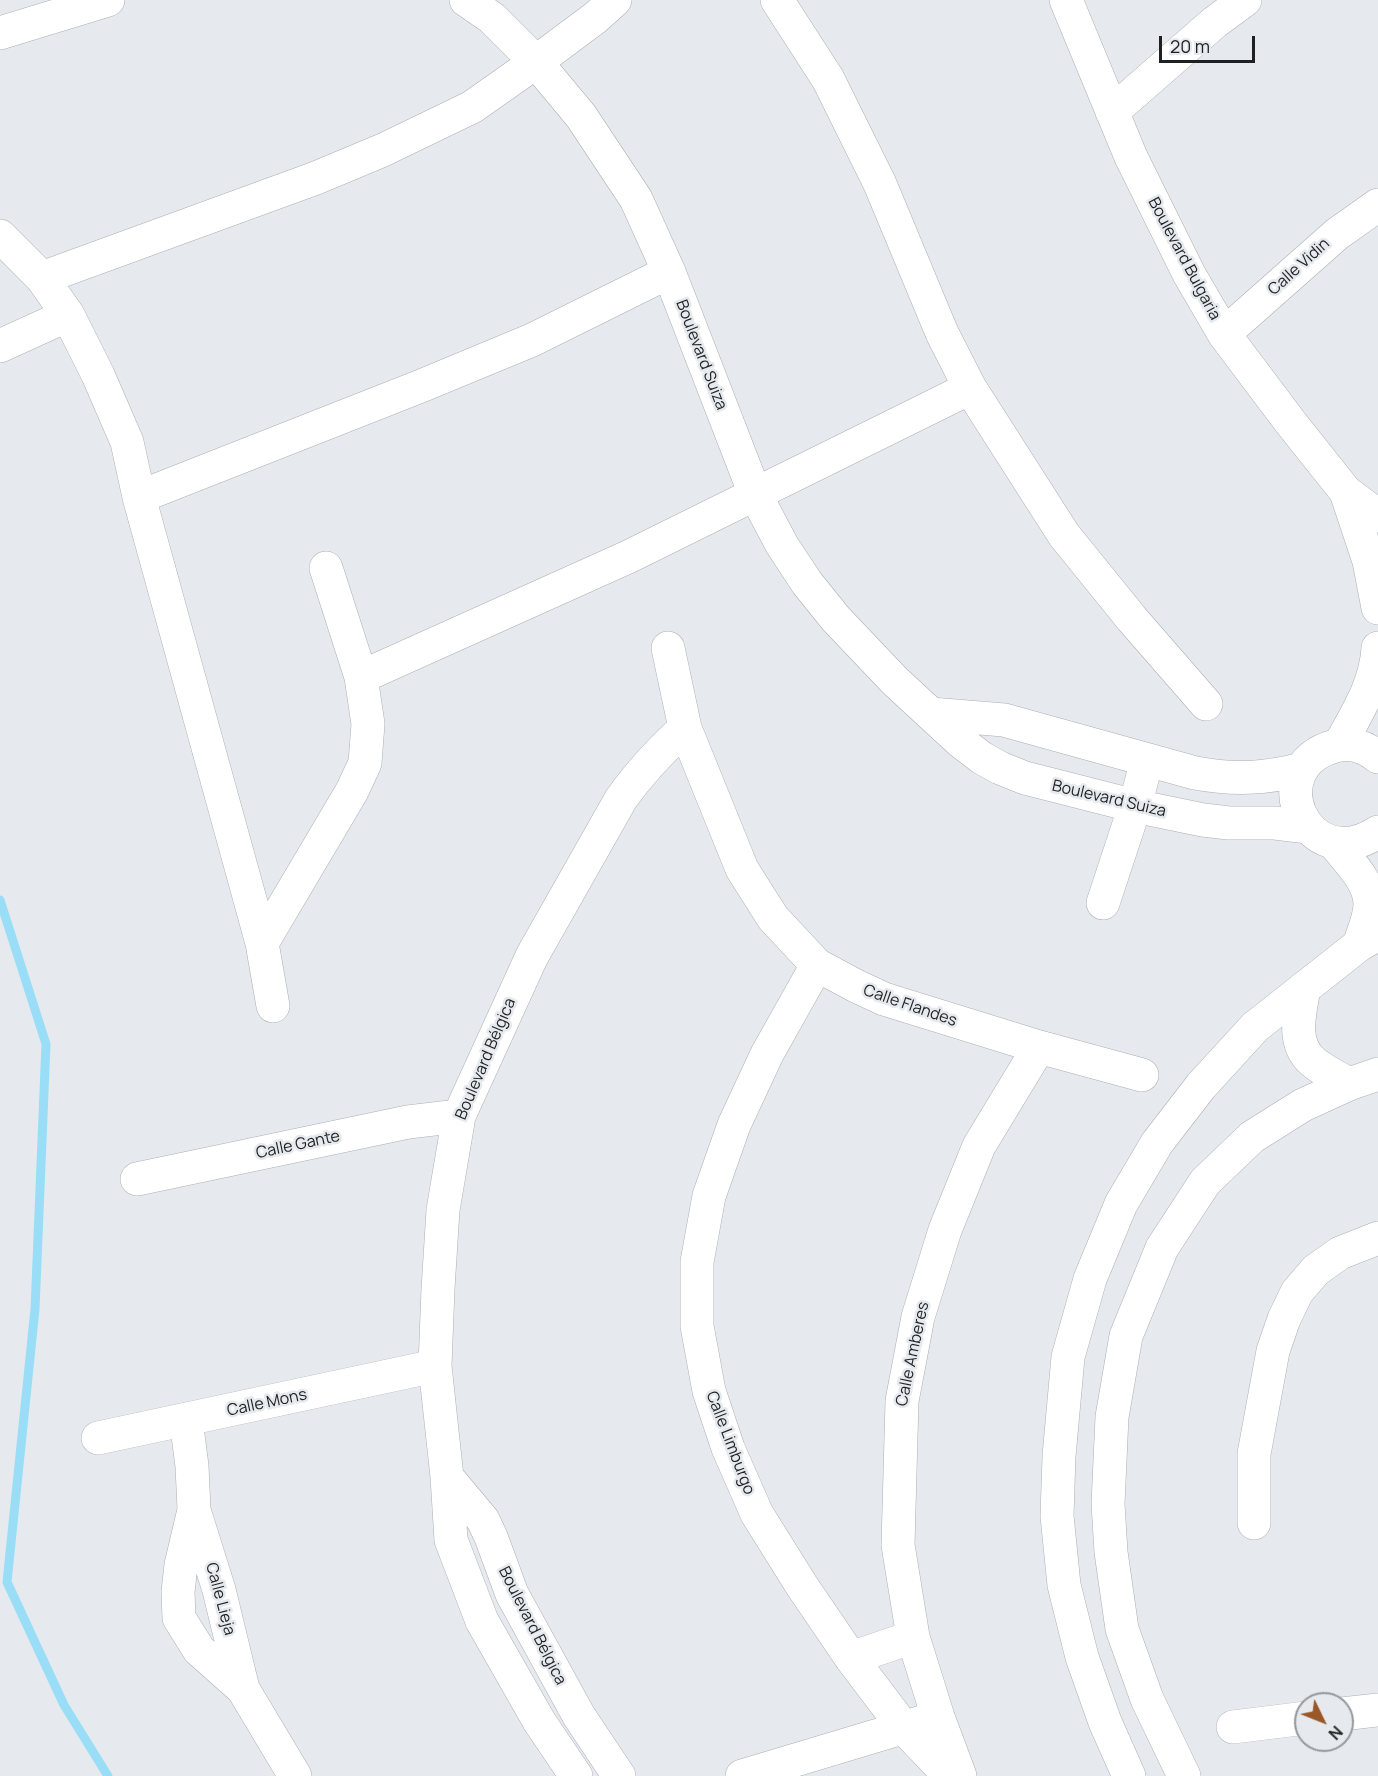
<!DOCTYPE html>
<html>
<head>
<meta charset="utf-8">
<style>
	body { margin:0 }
	#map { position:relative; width:1378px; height:1776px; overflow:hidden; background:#e6eaee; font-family:Manrope,sans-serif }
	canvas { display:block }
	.north { position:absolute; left:1294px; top:1692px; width:60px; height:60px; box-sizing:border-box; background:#e6eaee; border:2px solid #96999c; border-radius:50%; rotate:133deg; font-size:16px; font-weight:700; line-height:24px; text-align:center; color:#1e2021 }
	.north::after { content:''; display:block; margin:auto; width:21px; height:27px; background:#9a5727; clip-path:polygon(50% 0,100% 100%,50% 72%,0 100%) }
	.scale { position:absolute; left:1159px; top:36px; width:96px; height:27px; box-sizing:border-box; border:3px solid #1e2021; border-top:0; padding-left:8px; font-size:18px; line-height:21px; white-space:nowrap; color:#1e2021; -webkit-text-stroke:4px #e6eaee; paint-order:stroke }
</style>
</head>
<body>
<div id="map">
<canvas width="1378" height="1776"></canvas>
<div class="north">N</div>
<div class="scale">20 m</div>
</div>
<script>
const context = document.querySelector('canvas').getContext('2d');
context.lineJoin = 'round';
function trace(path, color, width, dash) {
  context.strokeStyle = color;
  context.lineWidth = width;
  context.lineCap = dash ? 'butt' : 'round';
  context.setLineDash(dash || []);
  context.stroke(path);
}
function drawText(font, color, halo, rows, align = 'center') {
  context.font = font + ' Manrope,sans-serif';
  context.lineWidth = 5;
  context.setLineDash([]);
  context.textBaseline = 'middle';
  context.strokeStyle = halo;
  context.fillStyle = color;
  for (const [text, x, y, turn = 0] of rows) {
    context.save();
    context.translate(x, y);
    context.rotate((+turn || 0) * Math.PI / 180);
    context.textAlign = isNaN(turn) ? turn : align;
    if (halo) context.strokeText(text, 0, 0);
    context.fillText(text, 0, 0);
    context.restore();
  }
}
const stream = new Path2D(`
	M0,900L46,1044L35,1309L7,1582L64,1705L108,1776`);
const minor = new Path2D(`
	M466,0L492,18L536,62L581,116L636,199L669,272L755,494L782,545L807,583L836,619L895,681L961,742L982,758L1000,768L1025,778L1135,806L1203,820L1229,823H1275L1308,827
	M777,0L828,79L880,184L942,333L970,388L1064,535L1132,619L1206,704
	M1066,0L1131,157L1189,274L1224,334L1291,423L1346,492L1378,516
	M0,33L108,0
	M1112,112L1215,22L1245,0
	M0,236L42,278L68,315L98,375L127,442L139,497L262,943L273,1006
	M42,278L316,178L383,150L472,107L536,62L595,18L615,0
	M1224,334L1337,234L1378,205
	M0,346L68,315
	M1346,492L1369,561L1378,608
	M139,497L421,386L532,340L669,272
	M668,648L685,728L742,869L773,918L817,965L856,986L884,999L1039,1047L1142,1075
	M361,677L628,557L970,388
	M931,714L1004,720L1195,773C1233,780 1265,779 1302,769
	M1340,744C1357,713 1376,684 1378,648
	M1378,757C1366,747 1350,742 1335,746C1258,767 1306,879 1378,832
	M1334,843C1347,860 1370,881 1370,904C1370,918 1363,932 1359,945
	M1103,903L1135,806L1147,760
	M262,943L352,791L365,763L368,724L361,677L326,568
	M817,965L767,1054L734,1125L709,1196L697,1262V1326L709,1391L728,1448L757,1514L802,1586L851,1658L904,1728L950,1776
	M1304,988C1300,1012 1291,1042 1312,1061C1322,1070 1337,1077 1349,1084
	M137,1179L408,1122L459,1116
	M186,1420L192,1466L194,1510L219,1590L243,1689L295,1776
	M98,1438L435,1366
	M447,1477L483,1520L491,1537L512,1594L579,1716L619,1776
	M194,1510L181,1565L178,1592L179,1618L199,1650L243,1689
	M1254,1523V1454L1273,1351L1284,1319L1297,1292L1316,1270L1340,1253L1378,1238
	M851,1658L913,1637
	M1342,1714L1378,1710
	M1233,1727L1306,1718
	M576,1776L539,1721L482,1621L451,1540L447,1477L435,1366L438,1289L443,1210L459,1116L532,956L621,799C640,772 661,750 685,728
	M742,1776L922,1722
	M960,1776L938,1717L913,1637L898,1545L902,1401L918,1317L945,1230L979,1146L1039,1047
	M1129,1776L1105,1722L1082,1657L1064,1585L1057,1516L1059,1456L1068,1357L1090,1279L1121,1204L1157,1143L1201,1086L1255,1027L1359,945L1378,934
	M1184,1776L1147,1699L1122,1629L1111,1552L1108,1504L1112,1417L1126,1336L1162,1248L1205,1182L1252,1137L1303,1105L1349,1084L1378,1074`);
const streetNames = [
	["Boulevard Bulgaria",1184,259,62],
	["Calle Vidin",1299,267,-42],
	["Boulevard Suiza",701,355,69],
	["Boulevard Suiza",1109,799,13],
	["Calle Flandes",910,1006,19],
	["Boulevard Bélgica",486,1059,-67],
	["Calle Gante",298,1145,-12],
	["Calle Amberes",913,1354,-78],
	["Calle Mons",267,1403,-12],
	["Calle Limburgo",730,1443,69],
	["Calle Lieja",220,1599,75],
	["Boulevard Bélgica",532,1626,63]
];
trace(stream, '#99def6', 9);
trace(minor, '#abafb3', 34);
trace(minor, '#fff', 33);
drawText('16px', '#1e2021', '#e6eaee', streetNames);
</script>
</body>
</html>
